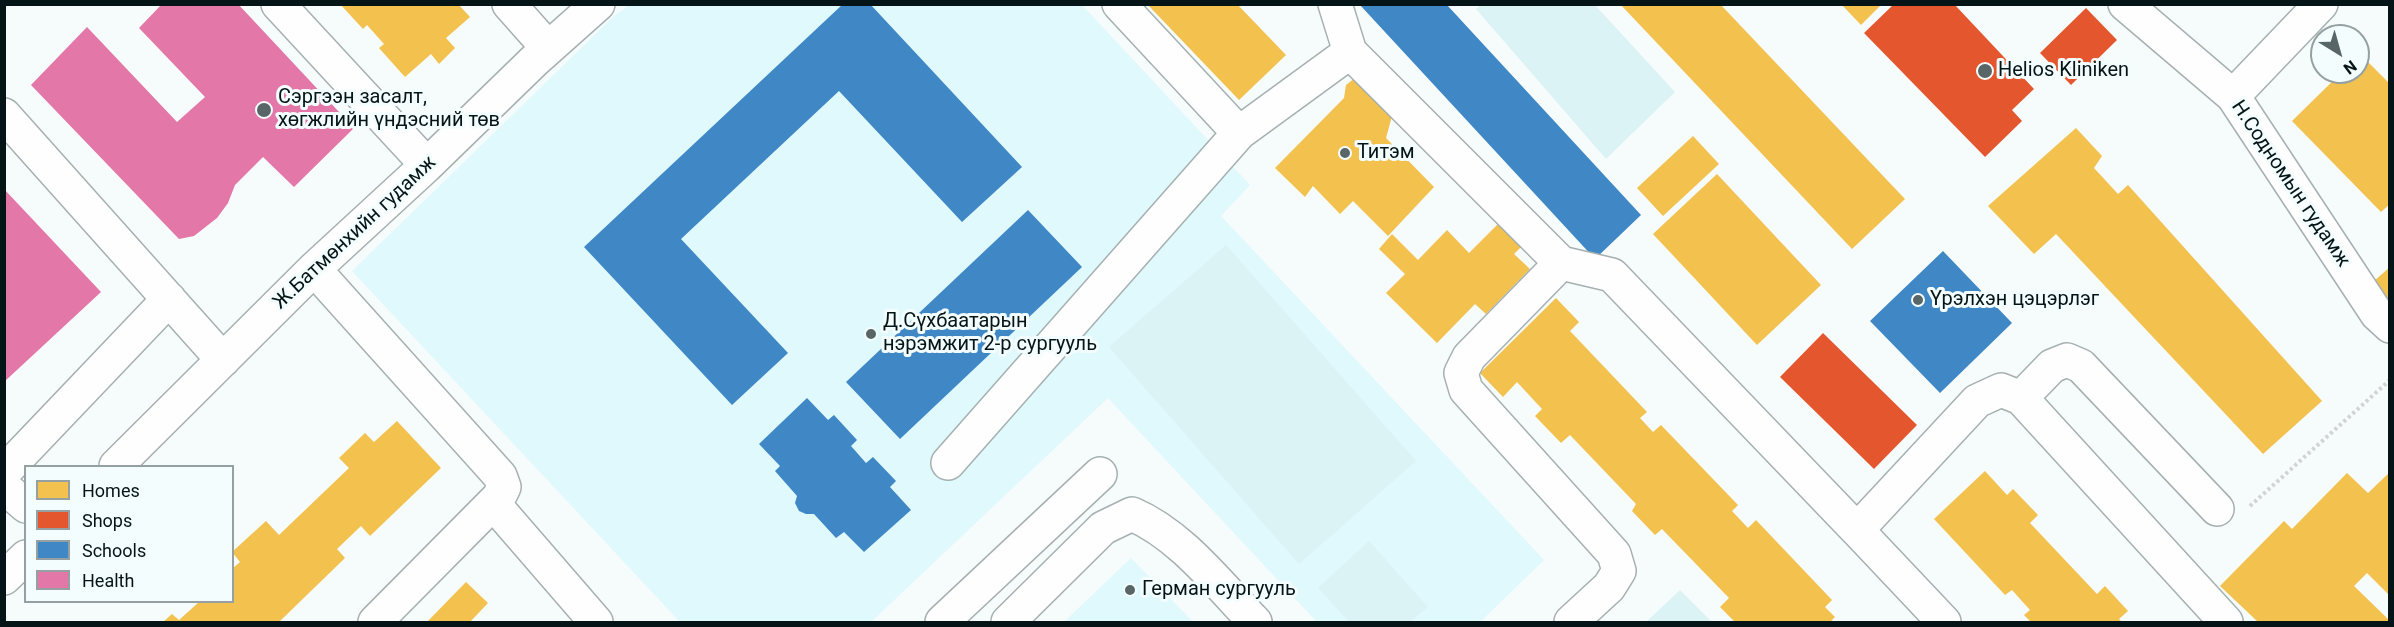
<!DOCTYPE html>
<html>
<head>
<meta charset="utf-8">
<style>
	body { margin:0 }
	#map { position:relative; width:2394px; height:627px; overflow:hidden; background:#f6fbfc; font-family:Roboto,sans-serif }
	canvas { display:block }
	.frame { position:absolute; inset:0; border:6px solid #051517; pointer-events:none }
	.legend { position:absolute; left:24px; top:465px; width:210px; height:138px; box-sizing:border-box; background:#f4fdfe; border:2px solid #94a0a2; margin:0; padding:8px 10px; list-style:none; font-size:18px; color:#051517 }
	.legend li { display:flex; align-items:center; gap:12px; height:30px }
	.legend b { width:30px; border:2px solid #94a0a2 }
	.north { position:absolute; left:2310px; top:24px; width:60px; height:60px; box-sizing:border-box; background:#f4fdfe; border:2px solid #94a0a2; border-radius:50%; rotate:143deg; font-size:16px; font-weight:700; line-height:24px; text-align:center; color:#051517 }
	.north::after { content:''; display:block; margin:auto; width:21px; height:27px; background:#596667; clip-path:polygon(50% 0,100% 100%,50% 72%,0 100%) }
</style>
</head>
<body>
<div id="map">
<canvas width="2394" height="627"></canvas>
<div class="frame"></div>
<ul class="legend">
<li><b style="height:16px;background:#f2c14e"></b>Homes</li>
<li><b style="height:16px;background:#e4572e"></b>Shops</li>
<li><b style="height:16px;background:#3f88c5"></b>Schools</li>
<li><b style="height:16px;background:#e377a8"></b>Health</li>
</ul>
<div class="north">N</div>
</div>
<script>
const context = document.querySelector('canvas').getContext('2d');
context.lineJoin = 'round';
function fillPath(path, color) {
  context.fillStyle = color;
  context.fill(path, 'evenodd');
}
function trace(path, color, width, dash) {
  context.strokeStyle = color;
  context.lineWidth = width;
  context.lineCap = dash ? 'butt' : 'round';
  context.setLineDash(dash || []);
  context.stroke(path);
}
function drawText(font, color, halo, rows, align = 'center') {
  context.font = font + ' Roboto,sans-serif';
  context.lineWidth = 6;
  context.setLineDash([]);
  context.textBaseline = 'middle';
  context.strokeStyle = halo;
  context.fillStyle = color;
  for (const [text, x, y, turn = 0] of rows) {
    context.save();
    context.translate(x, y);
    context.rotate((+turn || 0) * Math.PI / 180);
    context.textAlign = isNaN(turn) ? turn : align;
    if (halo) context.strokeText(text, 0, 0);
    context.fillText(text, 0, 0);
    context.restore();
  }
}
const built = new Path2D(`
	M629,5H1082L1250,185L1221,216L1544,560L1480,622H1317L1108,398L871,622H680L352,271L612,18Z
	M1131,558L1193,622H1064Z`);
const green = new Path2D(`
	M1481,5H1595L1675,92L1606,159L1476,9Z
	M1226,245L1416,461L1299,564L1109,347Z
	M1369,541L1428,607L1410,622H1349L1318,588Z
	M1680,590L1712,622H1646Z`);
const homes = new Path2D(`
	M340,4H458L470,17L446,38L455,48L439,64L431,54L405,77L379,48L384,44L367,25L363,29Z
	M1147,4H1237L1286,55L1239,100Z
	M1620,4H1720L1905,199L1852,249Z
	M1841,4H1882L1861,25Z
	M2360,54L2390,84V204L2381,212L2292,121L2342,72H2358V56Z
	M1356,77L1395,105L1386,138L1434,187L1388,236L1353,201L1340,214L1313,186L1305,197L1275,168L1344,98L1346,85Z
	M2076,128L2102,156L2094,168L2118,194L2128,185L2322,401L2263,454L2056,234L2034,254L1988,206Z
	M1693,136L1719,164L1663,216L1637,188Z
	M1717,174L1821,285L1757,345L1653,234Z
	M1501,221L1524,244L1514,254L1530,269L1486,314L1475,304L1437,343L1386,293L1405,274L1379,249L1392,234L1418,260L1447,230L1469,253Z
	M2390,267V311L2366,288Z
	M1556,298L1579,322L1570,331L1647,412L1640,418L1653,432L1661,425L1738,505L1732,511L1748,528L1756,520L1832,600L1825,607L1835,617L1830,622H1735L1720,607L1729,598L1662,529L1655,535L1632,511L1636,504L1570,435L1561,443L1535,416L1542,409L1517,382L1503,397L1480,373Z
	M397,421L441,468L370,536L361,526L337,549L345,558L279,622H163L172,614L179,620L199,602H232V569L240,562L232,552L266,521L279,535L349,468L339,458L365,433L374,442Z
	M1985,471L2007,495L2013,489L2038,515L2030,523L2097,594L2105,586L2128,611L2119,619L2122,622H2031L2024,615L2030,610L2012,590L2005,595L1934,519Z
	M2390,472V596L2367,573L2354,586L2388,619L2390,618V622H2258L2220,586L2284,521L2292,529L2347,473L2368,493Z
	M466,582L488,603L470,622H427Z`);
const shops = new Path2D(`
	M1894,4H1954L2034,89L2012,110L2022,121L1985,157L1864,33Z
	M2086,8L2117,40L2071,85L2040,53Z
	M1823,333L1917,425L1874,469L1780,377Z`);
const schools = new Path2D(`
	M843,4H870L1022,167L962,222L839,91L681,239L788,353L732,405L584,247Z
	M1360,5H1447L1641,215L1595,259Z
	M1028,210L1082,267L900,439L846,382Z
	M1943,251L2012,323L1940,393L1870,321Z
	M807,398L828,420L834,415L857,440L851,446L866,463L873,457L896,481L890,487L911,510L864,552L844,532L836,538L814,514H806L799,511L795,503L797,496L775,471L780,466L759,444Z`);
const health = new Path2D(`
	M162,4H238L354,128L294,187L263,157L235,185L228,203L217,218L194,236L179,239L31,85L87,27L177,122L205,97L139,28Z
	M4,189L101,292L4,382Z`);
const path = new Path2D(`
	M2250,506L2390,380`);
const minor = new Path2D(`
	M278,4L427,165
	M509,4L548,48
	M1119,4L1239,133L1350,52L1561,263L1612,275L1857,530
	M1335,4L1350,52
	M2125,4L2233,96L2377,314L2390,326
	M2233,96L2321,4
	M4,115L223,360
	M1561,263L1469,357L1461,373L1466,390L1614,554L1619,571L1609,587L1571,622
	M314,269L500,476L504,487L499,497L375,622
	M2021,398L2052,366L2067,360L2081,366L2217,509
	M948,463L1239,133
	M116,466L314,269L427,165L534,61L598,4
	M4,472L169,299
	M4,487L26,506
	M493,503L596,622
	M4,578L26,557
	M942,622L1100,474
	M1008,622L1103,528L1132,514C1181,535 1218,584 1255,622
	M1944,622L1857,530L1977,401L2001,390L2021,398L2226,622`);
const markers = [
	[1985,71,8,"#596667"],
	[264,110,8,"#596667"],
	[1345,153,6,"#596667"],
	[1918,300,6,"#596667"],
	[871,334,6,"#596667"],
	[1130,590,6,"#596667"]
];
const poiNames = [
	["Helios Kliniken",1998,71],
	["Сэргээн засалт,",278,98],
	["хөгжлийн үндэсний төв",278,121],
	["Титэм",1357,153],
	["Үрэлхэн цэцэрлэг",1930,300],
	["Д.Сүхбаатарын",883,322],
	["нэрэмжит 2-р сургууль",883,345],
	["Герман сургууль",1142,590]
];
const streetNames = [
	["Н.Содномын гудамж",2290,184,56],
	["Ж.Батмөнхийн гудамж",355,233,-43]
];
fillPath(built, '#dff9fd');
fillPath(green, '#dcf3f6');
fillPath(homes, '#f2c14e');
fillPath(shops, '#e4572e');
fillPath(schools, '#3f88c5');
fillPath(health, '#e377a8');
trace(minor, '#a6b0b1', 36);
trace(path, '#d1d4d4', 4, [3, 3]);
trace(minor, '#fefeff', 33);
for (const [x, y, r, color] of markers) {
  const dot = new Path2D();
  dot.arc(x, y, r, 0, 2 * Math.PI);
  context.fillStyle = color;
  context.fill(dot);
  trace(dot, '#f4fdfe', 2);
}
drawText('20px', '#051517', '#f4fdfe', poiNames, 'left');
drawText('20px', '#051517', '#f4fdfe', streetNames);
</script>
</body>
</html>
